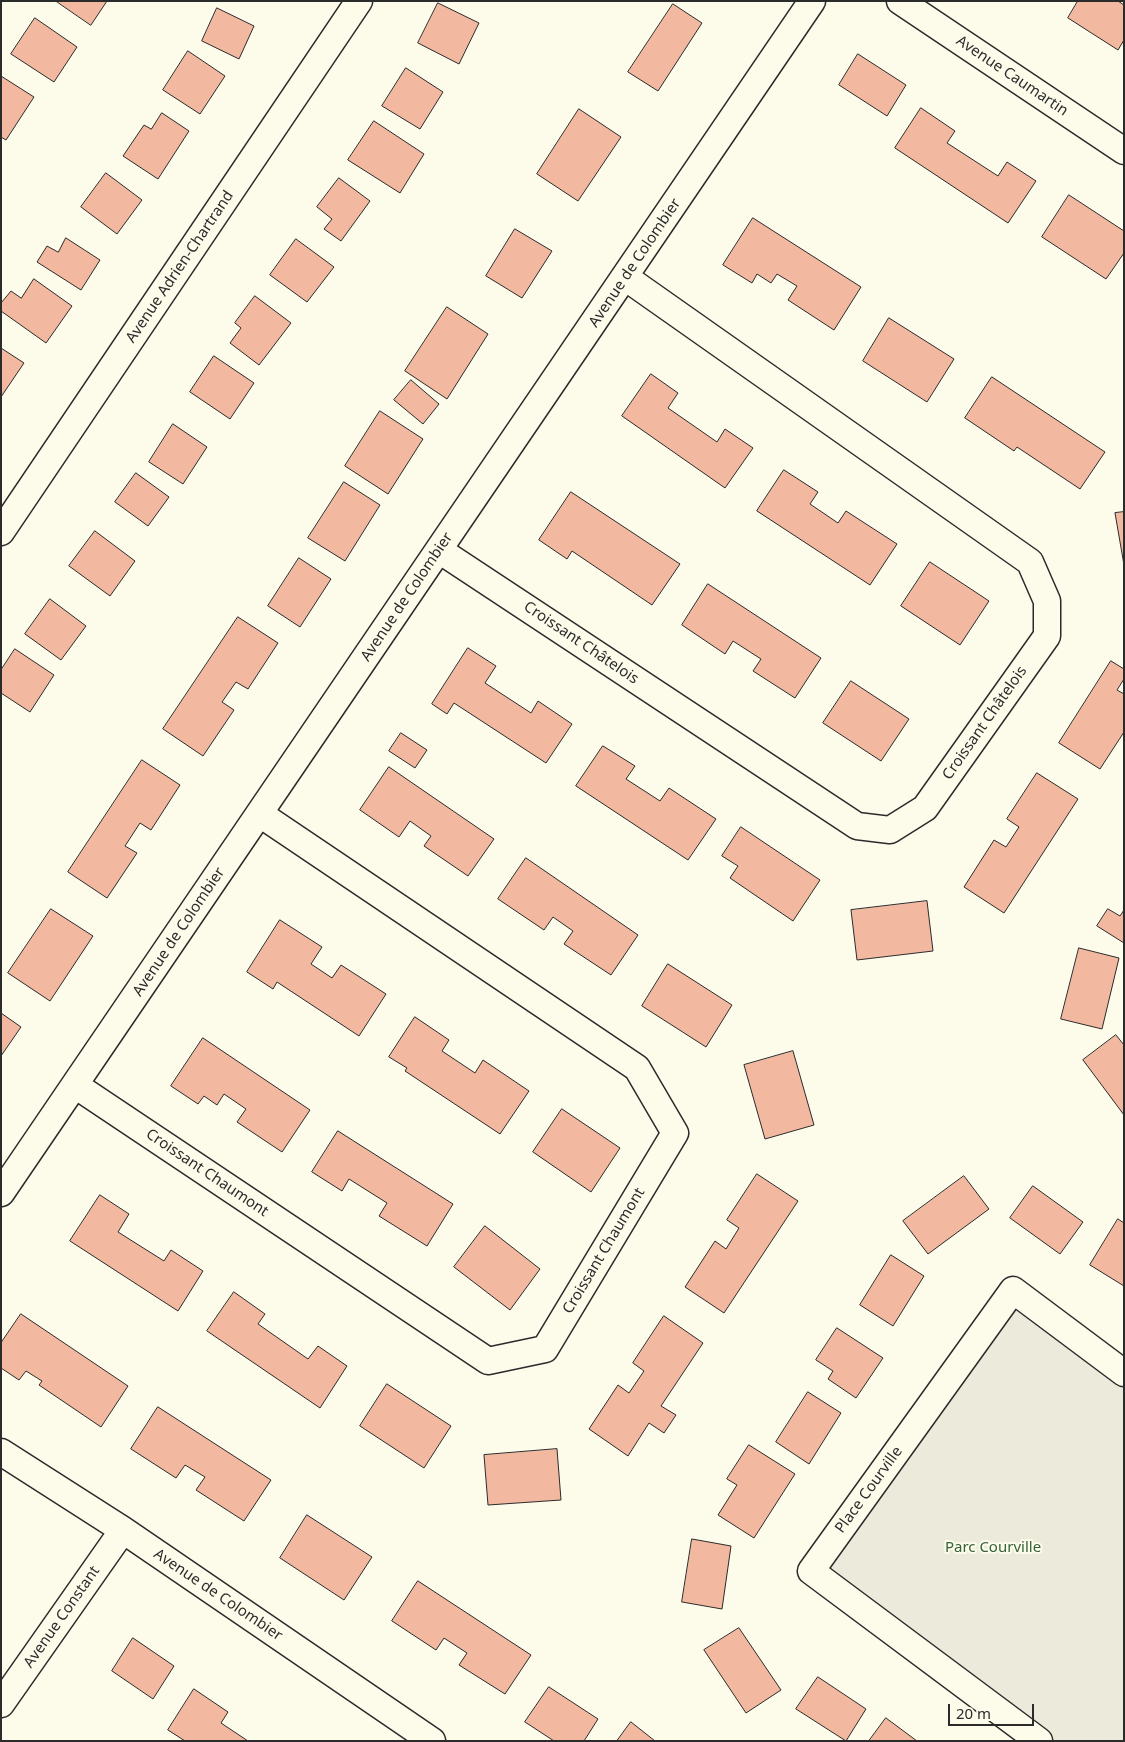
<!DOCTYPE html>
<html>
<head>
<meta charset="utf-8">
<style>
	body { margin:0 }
	#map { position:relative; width:1125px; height:1742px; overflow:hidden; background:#fdfbea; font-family:"Noto Sans",sans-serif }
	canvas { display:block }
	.frame { position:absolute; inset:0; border:2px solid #2b2b2b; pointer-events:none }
	.scale { position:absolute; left:948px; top:1704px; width:86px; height:22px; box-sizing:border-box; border:2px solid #2b2b2b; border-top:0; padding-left:6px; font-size:15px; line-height:18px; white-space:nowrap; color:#2b2b2b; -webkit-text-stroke:4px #fdfbea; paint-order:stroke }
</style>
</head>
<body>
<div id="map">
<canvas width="1125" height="1742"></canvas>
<div class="frame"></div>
<div class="scale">20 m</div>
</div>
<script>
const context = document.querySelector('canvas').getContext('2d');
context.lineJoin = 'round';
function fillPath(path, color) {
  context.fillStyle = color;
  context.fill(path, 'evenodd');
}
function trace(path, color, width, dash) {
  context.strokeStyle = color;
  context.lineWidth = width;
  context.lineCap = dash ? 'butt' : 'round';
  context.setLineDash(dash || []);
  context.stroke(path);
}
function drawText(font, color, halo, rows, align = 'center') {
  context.font = font + ' "Noto Sans",sans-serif';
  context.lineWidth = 4;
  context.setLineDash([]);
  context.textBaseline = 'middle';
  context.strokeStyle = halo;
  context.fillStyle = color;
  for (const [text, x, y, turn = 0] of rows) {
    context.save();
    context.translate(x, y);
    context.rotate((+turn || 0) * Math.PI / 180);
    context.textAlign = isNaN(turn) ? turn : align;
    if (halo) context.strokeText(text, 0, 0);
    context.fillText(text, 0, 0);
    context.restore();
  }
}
const green = new Path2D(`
	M1017,1294L1124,1373V1741H1039L807,1577Z`);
const building = new Path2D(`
	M56,1H107L91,25Z
	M1078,1H1118L1124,5V40L1118,50L1068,18Z
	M438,3L479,23L459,64L418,43Z
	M673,4L702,23L658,91L628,72Z
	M217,8L254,26L239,59L202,41Z
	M35,18L77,47L54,82L11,54Z
	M188,51L225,76L200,114L163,90Z
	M858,54L906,85L887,116L839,85Z
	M406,68L443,92L420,129L382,106Z
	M1,76L34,97L6,140L1,137Z
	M921,108L955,131L947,143L998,176L1007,162L1036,181L1008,223L895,148Z
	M579,109L621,137L578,201L537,174Z
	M162,113L189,131L158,179L123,156L144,125L151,129Z
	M374,121L424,154L400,193L348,160Z
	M106,173L142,200L117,234L81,207Z
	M339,178L370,201L341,241L324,229L332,219L317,207Z
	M1069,195L1124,231V253L1106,279L1042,237Z
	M753,218L861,287L834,330L788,300L797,286L777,274L771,283L757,274L752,283L723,265Z
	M515,229L552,251L522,298L486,276Z
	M66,238L100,260L81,290L37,262L47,246L58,252Z
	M296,239L334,267L307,302L270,275Z
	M34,279L72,306L46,343L1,311V303L11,291L21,298Z
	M255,296L291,323L259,365L230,343L241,328L235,323Z
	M447,307L488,334L447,399L405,371Z
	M889,318L954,359L927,402L863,361Z
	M1,348L24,363L1,397Z
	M214,356L254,383L230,419L190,392Z
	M651,374L678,393L668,408L717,442L725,429L753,448L725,488L622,416Z
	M992,377L1105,452L1080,489L1017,447L1014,451L965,418Z
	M411,380L439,404L423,424L394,400Z
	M380,411L423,439L388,494L345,466Z
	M173,424L207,447L183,484L149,462Z
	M784,470L818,492L810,504L838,523L846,511L897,544L870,585L757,511Z
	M136,473L169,497L148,526L115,502Z
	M344,482L380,505L345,561L308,538Z
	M571,492L680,564L652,605L572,551L567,559L539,540Z
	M1124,512V565L1115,513Z
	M95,531L135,561L110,596L69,566Z
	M299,558L331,579L300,627L268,606Z
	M930,562L989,601L960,645L901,606Z
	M708,584L821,658L795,698L753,671L761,659L733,641L725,654L682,625Z
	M50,599L86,626L61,660L25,634Z
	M238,617L278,643L248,689L236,682L222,702L234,710L203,756L163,729Z
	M468,648L496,666L485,683L531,713L538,701L572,724L546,763L454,703L447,714L432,704Z
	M15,649L54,675L30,712L1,693V670Z
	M1111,661L1124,669V679L1117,690L1124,694V732L1100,769L1059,743Z
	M851,681L909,719L881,761L823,723Z
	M401,733L427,750L415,768L389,751Z
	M603,746L635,766L626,779L660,801L669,788L716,819L688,860L576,786Z
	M142,760L180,785L151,830L140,823L125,846L137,853L107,898L68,872Z
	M389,767L494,839L468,876L424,846L431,836L410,821L399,837L360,810Z
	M1037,773L1078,799L1004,913L964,887L994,840L1006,847L1019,827L1007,819Z
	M741,827L820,880L793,921L730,878L738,866L722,856Z
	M526,858L638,935L611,975L564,944L573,931L553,917L544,930L498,899Z
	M927,901L933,951L857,960L851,910Z
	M51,909L93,936L50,1001L8,973Z
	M1108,909L1120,916L1124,910V943L1097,926Z
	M280,920L322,947L311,964L332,978L341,965L386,994L359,1036L277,982L273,989L247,972Z
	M1079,948L1119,958L1102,1029L1061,1019Z
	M668,964L732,1005L706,1047L642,1006Z
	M1,1013L21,1027L1,1056Z
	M415,1017L449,1040L442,1051L475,1073L483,1060L529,1091L500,1134L405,1071L407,1068L389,1057Z
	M1116,1035L1124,1045V1115L1083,1060Z
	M203,1038L310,1110L282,1152L237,1122L246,1109L224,1094L217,1105L204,1096L198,1104L171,1086Z
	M793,1051L814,1125L765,1139L744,1065Z
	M562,1109L620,1148L591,1192L533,1152Z
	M338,1131L453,1204L427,1246L379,1216L387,1203L349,1179L342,1191L312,1172Z
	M757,1174L798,1201L724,1313L685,1287L715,1241L726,1249L739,1228L727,1220Z
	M964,1176L989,1209L928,1254L903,1221Z
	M1033,1186L1083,1222L1060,1254L1010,1218Z
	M100,1195L129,1214L118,1232L164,1261L171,1250L203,1271L178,1311L70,1241Z
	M1118,1219L1124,1223V1286L1090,1265Z
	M485,1226L540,1269L510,1310L454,1267Z
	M891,1255L924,1276L893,1326L860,1305Z
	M234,1292L265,1314L258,1324L308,1359L318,1346L347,1366L320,1408L207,1331Z
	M21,1314L128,1386L101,1427L39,1385L42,1381L26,1371L19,1380L1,1368V1343Z
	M664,1316L703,1343L661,1406L676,1415L664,1433L649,1423L628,1456L589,1429L618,1385L629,1393L644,1371L633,1363Z
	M837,1328L883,1358L856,1398L828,1379L833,1371L816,1360Z
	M387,1384L451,1426L424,1468L360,1426Z
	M808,1392L841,1413L809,1464L776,1442Z
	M158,1407L271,1480L244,1521L196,1490L205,1477L185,1465L176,1478L131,1449Z
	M749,1445L795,1474L754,1538L718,1515L737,1485L727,1479Z
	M557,1449L561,1500L488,1505L484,1455Z
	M307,1515L372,1557L344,1600L280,1558Z
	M692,1539L731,1546L722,1609L682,1602Z
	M418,1581L531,1655L505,1694L459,1665L467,1653L444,1638L436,1650L392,1621Z
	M739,1628L781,1690L746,1713L704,1650Z
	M133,1638L174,1666L153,1699L112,1671Z
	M818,1677L866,1709L846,1741L796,1709Z
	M549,1687L598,1719L584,1741H554L525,1722Z
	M194,1689L228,1712L221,1723L248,1741H185L168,1730Z
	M886,1718L917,1741H869Z
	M631,1722L655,1741H617Z`);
const street = new Path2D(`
	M900,1L1124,151
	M1,532L359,1
	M439,550L857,826L890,830L925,808L1047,636V601L1030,562L625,277
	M75,1085L488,1361L545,1349L675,1133L637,1068L260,814
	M1,1193L812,1
	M1,1452L123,1530L432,1741
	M1,1704L123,1530
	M1039,1741L811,1571L1013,1290L1124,1373`);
const streetNames = [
	["Avenue Caumartin",1012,76,34],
	["Avenue de Colombier",635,263,-56],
	["Avenue Adrien-Chartrand",180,267,-56],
	["Avenue de Colombier",407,597,-56],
	["Croissant Châtelois",581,643,34],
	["Croissant Châtelois",985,723,-55],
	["Avenue de Colombier",179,932,-56],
	["Croissant Chaumont",207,1173,34],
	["Croissant Chaumont",604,1251,-59],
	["Place Courville",869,1490,-54],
	["Avenue de Colombier",218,1595,34],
	["Avenue Constant",62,1617,-55]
];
const parkNames = [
	["Parc Courville",993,1548]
];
fillPath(green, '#ecebdb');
trace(green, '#74746e', 1);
fillPath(building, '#f2b8a0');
trace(building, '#2b2b2b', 1);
trace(street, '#2b2b2b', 29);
trace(street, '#fdfbea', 26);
drawText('15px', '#2b2b2b', '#fdfbea', streetNames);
drawText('15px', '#34623c', '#fdfbea', parkNames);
</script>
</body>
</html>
